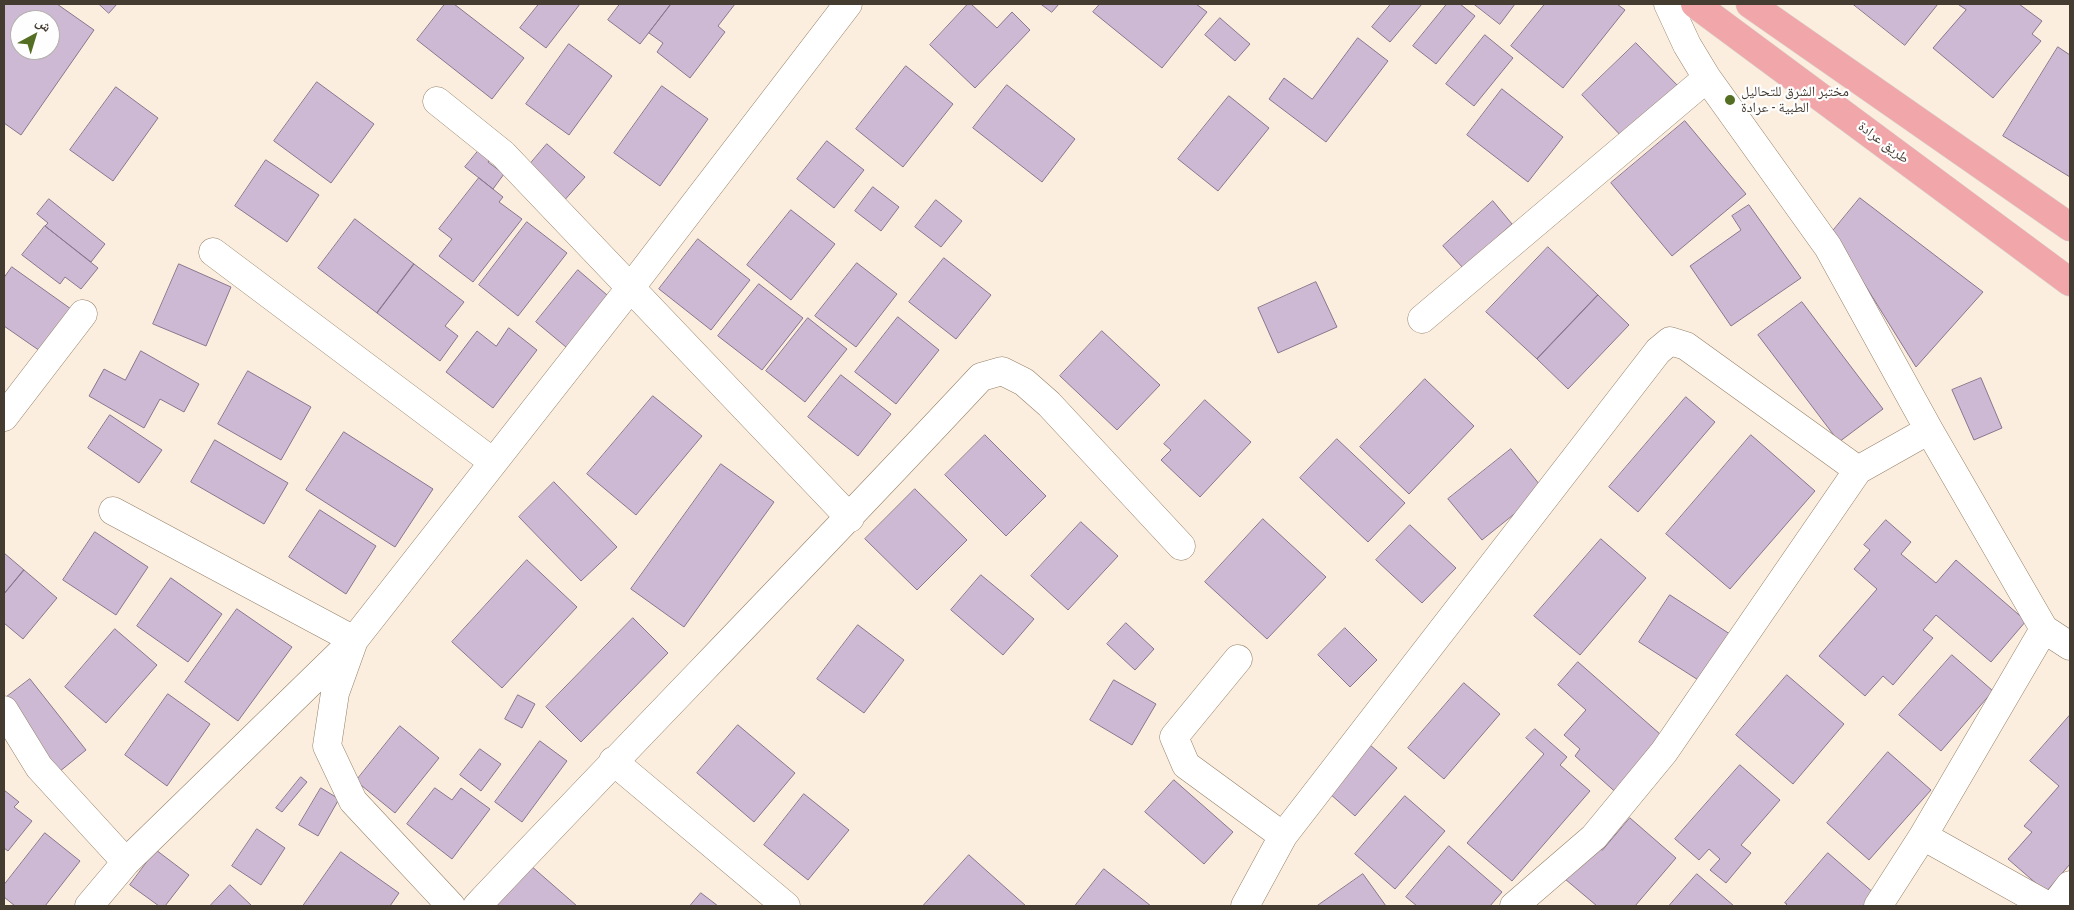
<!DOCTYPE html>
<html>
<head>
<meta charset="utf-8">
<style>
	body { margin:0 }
	#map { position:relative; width:2074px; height:910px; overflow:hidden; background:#fceede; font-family:"Roboto Condensed","Noto Naskh Arabic",sans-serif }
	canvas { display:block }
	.frame { position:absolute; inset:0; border:5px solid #443b31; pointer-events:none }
	.north { position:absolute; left:10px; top:10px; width:50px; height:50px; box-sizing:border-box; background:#fefefe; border:1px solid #b4b0ac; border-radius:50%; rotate:39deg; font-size:14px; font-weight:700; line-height:20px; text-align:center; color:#443b31 }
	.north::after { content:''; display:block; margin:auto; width:18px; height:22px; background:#546f23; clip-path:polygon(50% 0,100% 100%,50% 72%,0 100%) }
</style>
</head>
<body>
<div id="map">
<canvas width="2074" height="910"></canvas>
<div class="frame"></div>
<div class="north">ش</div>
</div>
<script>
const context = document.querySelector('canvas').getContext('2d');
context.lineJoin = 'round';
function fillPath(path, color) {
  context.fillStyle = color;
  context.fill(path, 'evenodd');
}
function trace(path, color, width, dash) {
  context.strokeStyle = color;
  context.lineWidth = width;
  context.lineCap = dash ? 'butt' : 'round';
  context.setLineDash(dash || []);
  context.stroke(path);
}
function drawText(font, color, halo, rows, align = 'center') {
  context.font = font + ' "Roboto Condensed","Noto Naskh Arabic",sans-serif';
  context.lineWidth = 4.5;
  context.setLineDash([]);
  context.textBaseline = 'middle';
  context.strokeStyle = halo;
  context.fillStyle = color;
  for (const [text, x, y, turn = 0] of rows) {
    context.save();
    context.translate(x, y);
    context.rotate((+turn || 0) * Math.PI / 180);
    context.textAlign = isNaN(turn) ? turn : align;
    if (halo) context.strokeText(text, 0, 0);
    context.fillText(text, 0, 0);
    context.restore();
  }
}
const building = new Path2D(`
	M4,4H57L94,30L21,135L4,123ZM20,20H50V50H20Z
	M99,4H117L109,13Z
	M445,4H454L524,58L492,99L417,40Z
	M539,4H580L546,48L520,28Z
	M620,4H671L640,44L608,20Z
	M671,4H735L718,26L725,32L690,78L657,52L663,43L649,33Z
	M968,4H971L997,28L1012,12L1030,30L975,88L930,45Z
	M1041,4H1059L1052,12Z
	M1100,4H1196L1207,12L1162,68L1093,12Z
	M1391,4H1422L1390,42L1372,27Z
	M1447,4H1460L1475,16L1436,64L1413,46Z
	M1474,4H1515L1500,24Z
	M1545,4H1617L1625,10L1563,88L1511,46Z
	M1853,4H1938L1905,45Z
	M1958,4H2019L2042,21L2032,34L2041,41L1993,98L1933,48L1966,10Z
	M1220,18L1250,44L1235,61L1205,35Z
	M1485,35L1513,58L1474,106L1446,84Z
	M1358,38L1388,61L1326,142L1269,99L1284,78L1312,99Z
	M1636,43L1681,89L1626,141L1582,95Z
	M569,44L612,76L569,135L526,104Z
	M2058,47L2070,55V177L2003,136Z
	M906,66L953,104L903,167L856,129Z
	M317,82L374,124L331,183L274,141Z
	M1007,85L1075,139L1042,182L973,128Z
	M662,86L708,119L660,186L614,153Z
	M116,87L158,118L113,181L70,150Z
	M1502,89L1563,137L1528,182L1467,135Z
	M1229,96L1269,128L1218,191L1178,159Z
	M1685,121L1746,194L1672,256L1611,183Z
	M827,141L864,170L834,208L797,179Z
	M484,144L495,153L488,162L504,174L493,189L465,167Z
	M547,144L585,177L562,203L525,170Z
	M266,160L319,195L287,242L235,206Z
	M479,178L503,197L499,202L522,219L473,282L439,256L452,239L439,229Z
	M873,187L899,207L881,231L855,211Z
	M1860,198L1983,292L1916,367L1832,232Z
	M49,199L105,244L91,262L45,226L48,223L37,214Z
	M936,200L962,221L941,247L915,227Z
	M1493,201L1512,224L1463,268L1443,246Z
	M1749,205L1801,278L1731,326L1690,266L1741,230L1732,216Z
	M791,210L835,244L791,300L747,265Z
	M355,219L414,264L377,313L318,268Z
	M527,222L567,253L518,316L479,285Z
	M45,226L98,268L81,289L65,277L60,284L22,255Z
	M698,239L750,280L711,330L659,289Z
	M1548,247L1598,295L1537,359L1486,312Z
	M944,258L991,295L956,339L909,302Z
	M857,263L897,294L856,347L815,316Z
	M179,264L231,287L206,346L153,324Z
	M414,264L464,302L445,326L458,336L440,361L377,313Z
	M12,267L71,309L40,351L4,326V278Z
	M578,270L614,301L572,352L536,322Z
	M1316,282L1337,327L1278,353L1258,308Z
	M759,284L803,318L762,370L718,336Z
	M1598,295L1629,325L1568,389L1537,359Z
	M1802,302L1883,409L1839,442L1758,335Z
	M898,317L939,350L896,404L855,372Z
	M808,318L847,349L805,402L766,371Z
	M509,328L537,350L493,408L446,372L477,331L496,346Z
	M1102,331L1160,385L1117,430L1060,376Z
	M141,351L199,384L184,412L160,399L144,428L89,396L104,369L125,380Z
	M248,371L311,407L281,460L218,424Z
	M841,375L891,414L858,456L808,417Z
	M1981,378L2002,428L1974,440L1952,390Z
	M1425,379L1474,426L1409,494L1360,447Z
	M653,396L702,436L636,515L587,474Z
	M1686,397L1715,422L1638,512L1609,487Z
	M1205,400L1251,442L1200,497L1161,460L1171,450L1164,444Z
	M110,415L162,450L139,483L88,448Z
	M344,432L433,489L395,547L306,490Z
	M985,435L1046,496L1006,536L945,475Z
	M1751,435L1815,491L1730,589L1666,534Z
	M1337,439L1405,503L1368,542L1300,478Z
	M215,440L288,483L264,524L191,482Z
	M1511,449L1544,490L1482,540L1448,499Z
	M721,464L774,502L684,627L631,589Z
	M554,482L617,547L581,581L519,517Z
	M915,489L967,540L917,590L865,539Z
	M320,510L376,546L346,594L289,557Z
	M1263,519L1326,577L1267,639L1205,582Z
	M1886,520L1911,542L1901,554L1936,583L1956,560L2026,621L1991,662L1936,615L1923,630L1933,638L1893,685L1883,676L1865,696L1819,656L1877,589L1854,569L1870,550L1864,545Z
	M1081,522L1118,556L1068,610L1031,576Z
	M1410,525L1456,568L1422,603L1376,560Z
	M95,532L148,567L116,615L63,580Z
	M1601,539L1646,578L1580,655L1534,616Z
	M4,553L24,570L4,594Z
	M527,560L577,607L502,688L452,642Z
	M24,570L57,598L23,639L4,623V594Z
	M981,575L1034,619L1003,655L951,610Z
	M171,578L222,614L188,662L137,626Z
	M1670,595L1736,638L1706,685L1639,642Z
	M237,609L292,647L238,721L185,682Z
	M633,618L668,653L581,742L546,707Z
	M1126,623L1154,649L1135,670L1107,644Z
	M858,625L904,660L864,713L817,679Z
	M1345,628L1377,660L1350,687L1318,655Z
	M115,629L157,665L106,723L65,687Z
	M1952,655L1993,691L1941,751L1899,715Z
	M1578,662L1668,741L1620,796L1575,756L1580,749L1564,735L1586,710L1558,685Z
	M1787,675L1844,724L1793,784L1736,735Z
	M30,679L86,750L59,772L4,699Z
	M1114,680L1156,704L1132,745L1090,720Z
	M1464,683L1500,714L1444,779L1408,748Z
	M168,694L210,724L167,786L125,755Z
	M518,695L535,704L522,728L505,719Z
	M2070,715V864L2046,892L2008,859L2032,832L2024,826L2059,786L2030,761Z
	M738,725L795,773L754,822L697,773Z
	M400,726L439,758L395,813L356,781Z
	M1535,729L1567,757L1560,765L1590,791L1512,881L1467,843L1544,754L1526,738Z
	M540,741L567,761L522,822L495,802Z
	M1370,745L1397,768L1355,816L1329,793Z
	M480,749L501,764L481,791L460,775Z
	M1888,752L1931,790L1869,860L1827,823Z
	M1740,765L1780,800L1741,845L1751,853L1726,883L1710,870L1720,859L1709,849L1699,860L1675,839Z
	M301,777L307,782L282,812L276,808Z
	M1174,780L1233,832L1204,864L1145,812Z
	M321,788L339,799L318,836L299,825Z
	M435,788L452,800L461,788L490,809L452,859L407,824Z
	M4,790L19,802L14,807L32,821L8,851L4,848Z
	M804,794L849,830L808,880L764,845Z
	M1405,796L1445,831L1395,889L1355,854Z
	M1630,818L1676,858L1635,906H1597L1565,879L1595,844L1602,850Z
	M257,829L285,848L261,885L232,866Z
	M45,833L80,861L45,906H15L4,897V885Z
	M1449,846L1502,892L1490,906H1417L1406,897Z
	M156,850L189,875L165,906H159L130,885Z
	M341,852L399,893L390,906H303Z
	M1828,853L1875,894L1864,906H1785L1787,904L1785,903Z
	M969,855L1026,906H923Z
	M522,858L577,906H479Z
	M1104,869L1151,906H1075Z
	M1363,874L1386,906H1317Z
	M1697,874L1734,906H1669Z
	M230,885L252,906H210Z
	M701,893L718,906H690Z`);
const minor = new Path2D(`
	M1668,4L1687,45L1707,78L1828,247L1929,430L2044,629L2070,646
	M437,101L503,154L850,518
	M213,252L493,462
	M1422,319L1707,78
	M4,417L83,314
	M113,511L354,640L335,693L327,746L353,801L451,906
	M1238,659L1174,737L1186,765L1283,836
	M4,710L39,767L126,862
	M613,761L786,906
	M1923,836L2048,906
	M89,906L126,862L354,640L631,287L848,4
	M477,906C644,729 815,555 981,377L1002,371L1024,382L1049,404L1181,546
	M1245,906L1283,836L1658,351L1670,341L1686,346L1858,470L1929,430
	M1514,906L1594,837L1664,752L1858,470
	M1878,906L1923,836L2044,629
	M2054,906L2070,885`);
const major = new Path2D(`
	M1695,4L2070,282
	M1750,4L2070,227`);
const markers = [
	[1730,100,6,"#546f23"]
];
const poiNames = [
	["مختبر الشرق للتحاليل",1741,92],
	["الطبية - عرادة",1741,108]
];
const streetNames = [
	["طريق عرادة",1883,143,37]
];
fillPath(building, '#cdb9d3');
trace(building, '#89768f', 1);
trace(minor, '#958169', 29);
trace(major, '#d6d4d2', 29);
trace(minor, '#fff', 28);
trace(major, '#f1a7a9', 28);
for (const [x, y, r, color] of markers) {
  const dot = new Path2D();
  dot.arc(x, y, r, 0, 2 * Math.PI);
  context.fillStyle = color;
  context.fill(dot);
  trace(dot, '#fefefe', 2);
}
drawText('14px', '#443b31', '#fefefe', poiNames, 'left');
drawText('14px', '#443b31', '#fefefe', streetNames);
</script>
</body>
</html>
